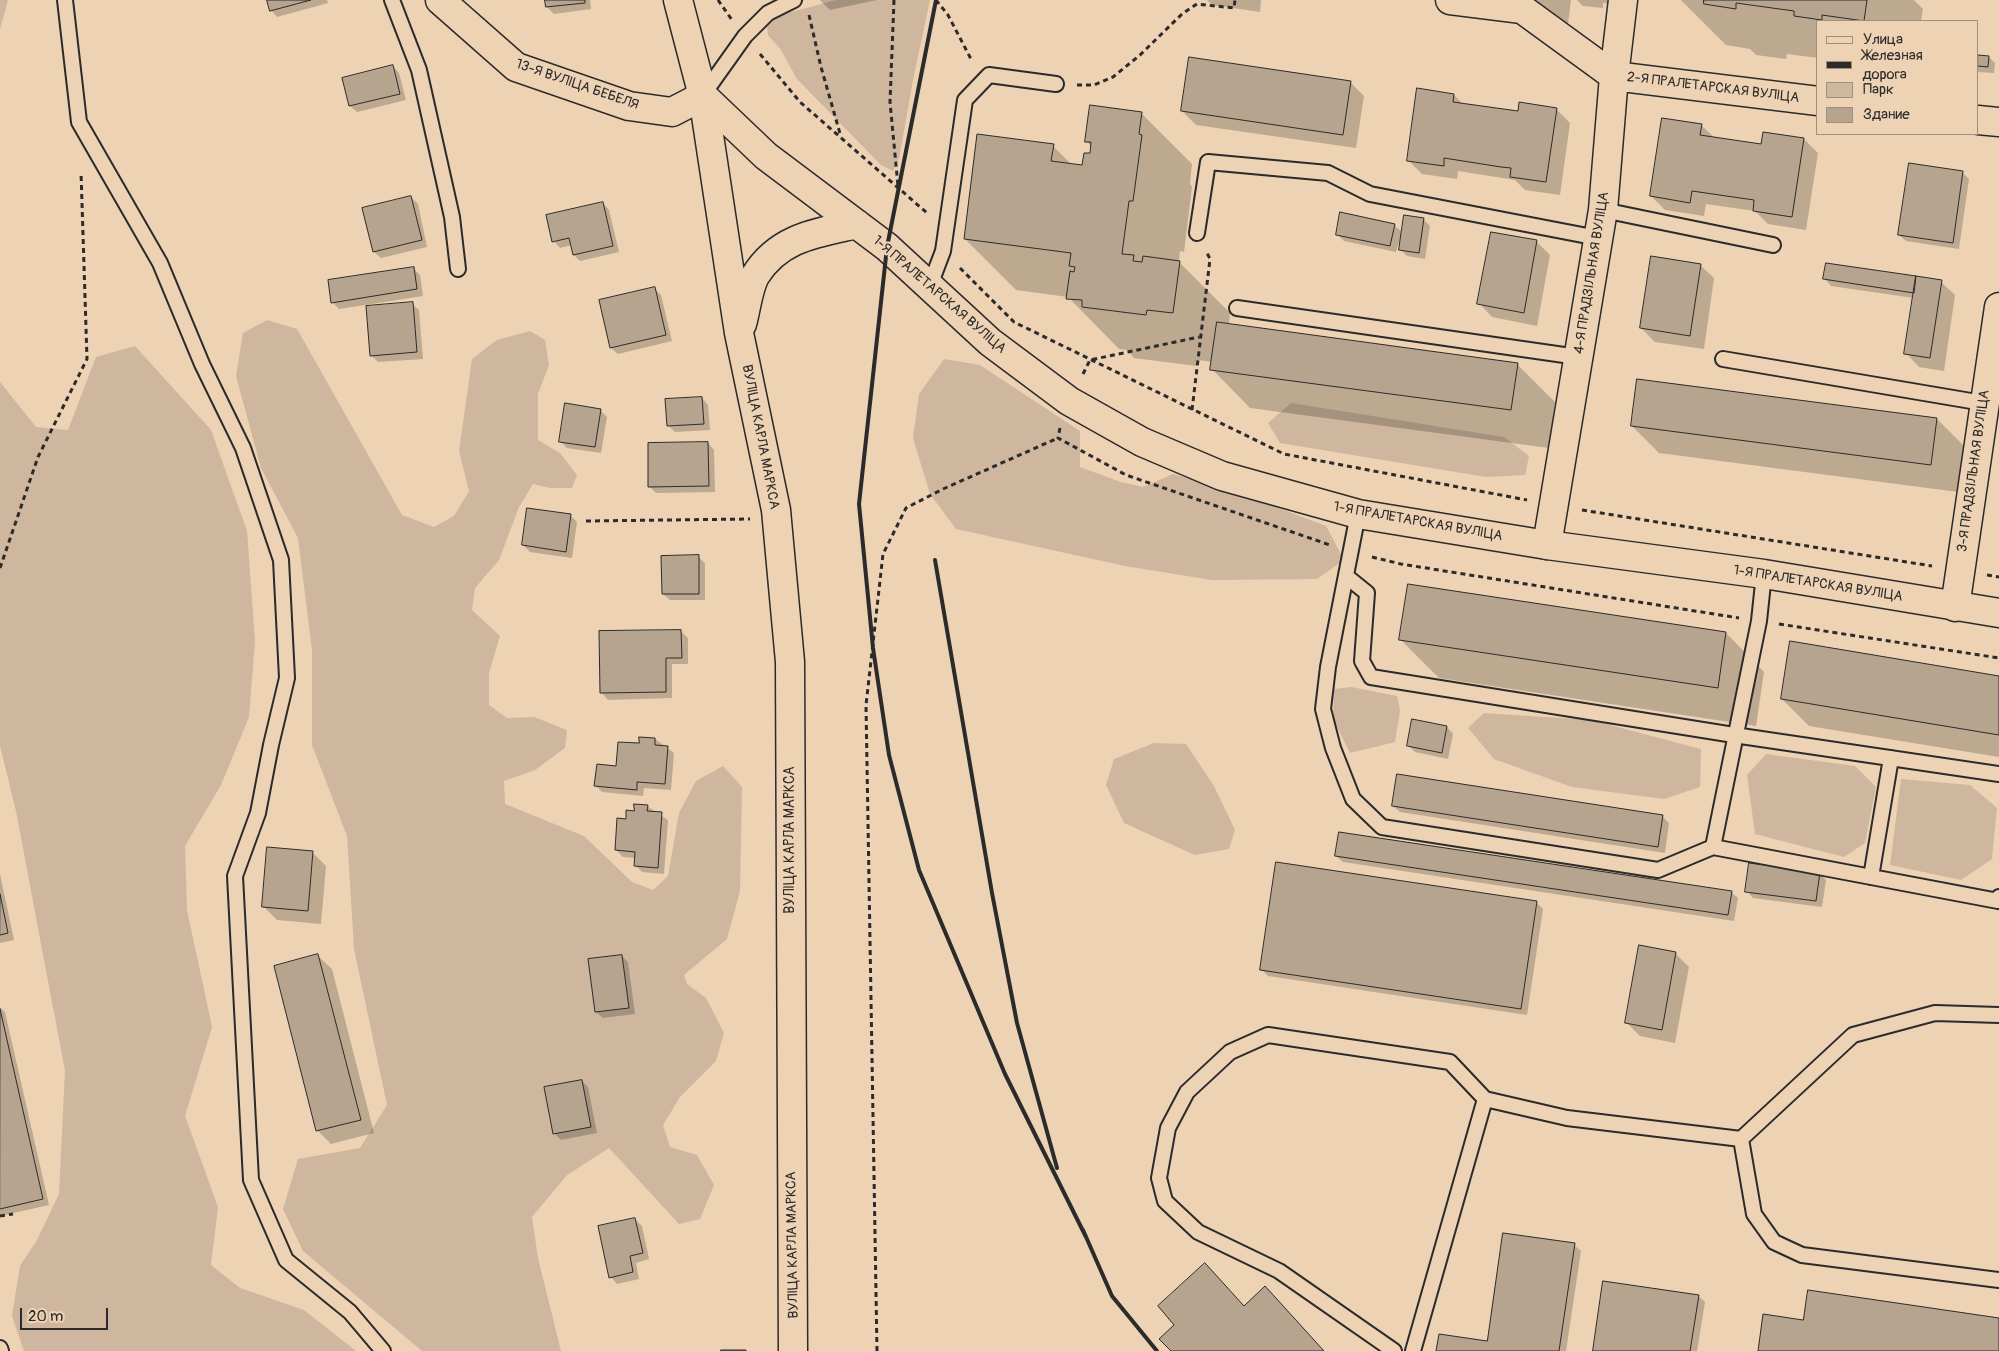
<!DOCTYPE html>
<html>
<head>
<meta charset="utf-8">
<style>
	body { margin:0 }
	#map { position:relative; width:1999px; height:1351px; overflow:hidden; background:#edd2b4; font-family:Pangolin,sans-serif }
	canvas { display:block }
	.legend { position:absolute; left:1816px; top:20px; width:162px; height:115px; box-sizing:border-box; background:#edd2b4; border:1px solid #9f8f7d; margin:0; padding:6px 9px; list-style:none; font-size:15px; color:#2b2b2b }
	.legend li { display:flex; align-items:center; gap:10px; height:25px }
	.legend b { width:25px; border:1px solid #9f8f7d }
	.scale { position:absolute; left:20px; top:1308px; width:88px; height:22px; box-sizing:border-box; border:2px solid #2b2b2b; border-top:0; padding-left:6px; font-size:15px; line-height:18px; white-space:nowrap; color:#2b2b2b; -webkit-text-stroke:4px #edd2b4; paint-order:stroke }
</style>
</head>
<body>
<div id="map">
<canvas width="1999" height="1351"></canvas>
<ul class="legend">
<li><b style="height:6px;background:#edd2b4"></b>Улица</li>
<li><b style="height:6px;background:#2b2b2b"></b>Железная дорога</li>
<li><b style="height:14px;background:#ceb79e"></b>Парк</li>
<li><b style="height:14px;background:#b7a48f"></b>Здание</li>
</ul>
<div class="scale">20 m</div>
</div>
<script>
const context = document.querySelector('canvas').getContext('2d');
context.lineJoin = 'round';
function fillPath(path, color) {
  context.fillStyle = color;
  context.fill(path, 'evenodd');
}
function trace(path, color, width, dash) {
  context.strokeStyle = color;
  context.lineWidth = width;
  context.lineCap = dash ? 'butt' : 'round';
  context.setLineDash(dash || []);
  context.stroke(path);
}
function drawText(font, color, halo, rows, align = 'center') {
  context.font = font + ' Pangolin,sans-serif';
  context.lineWidth = 4.5;
  context.setLineDash([]);
  context.textBaseline = 'middle';
  context.strokeStyle = halo;
  context.fillStyle = color;
  for (const [text, x, y, turn = 0] of rows) {
    context.save();
    context.translate(x, y);
    context.rotate((+turn || 0) * Math.PI / 180);
    context.textAlign = isNaN(turn) ? turn : align;
    if (halo) context.strokeText(text, 0, 0);
    context.fillText(text, 0, 0);
    context.restore();
  }
}
const green = new Path2D(`
	M0,0H8L0,29Z
	M836,0H930L913,80L899,159L893,171L881,165L797,79L781,50L768,35L767,26L780,15Z
	M267,320L297,329L402,515L434,527L454,516L469,491L459,451L472,359L497,340L530,331L545,340L549,365L538,394V440L560,453L577,475L572,488H550L533,484L519,507L499,560L475,588L472,610L500,636L489,673V705L507,718L534,717L567,730L565,748L535,770L504,781L505,804L584,836L632,882L653,890L668,876L679,813L696,781L723,766L742,787L740,891L727,939L684,975L687,984L706,998L724,1033L716,1061L680,1097L663,1125L670,1147L697,1155L714,1185L700,1219L679,1224L609,1148L567,1175L532,1217L538,1258L561,1351H422L303,1251L283,1209L298,1159L360,1148L387,1105L354,949L347,836L312,745V650L298,538L261,468L236,376L243,333Z
	M135,346L211,430L247,531L255,641L249,717L221,785L185,846L187,910L212,1027L185,1116L218,1207L211,1265L240,1288L304,1310L356,1351H24L12,1316L20,1266L37,1240L59,1194L65,1071L16,811L0,746V382L36,427L68,430L96,357Z
	M944,359L980,365L1080,431V467L1121,482L1143,487L1173,474L1228,489L1326,526L1344,560L1317,579L1212,580L1125,566L956,529L930,494L913,438L919,394Z
	M1291,403L1504,437L1529,456L1525,475L1486,477L1280,443L1268,423Z
	M1351,687L1397,696L1400,711L1395,742L1350,753L1333,719L1334,689Z
	M1484,713L1591,720L1701,749L1700,787L1664,799L1572,787L1494,759L1468,728Z
	M1154,743L1186,744L1214,786L1235,830L1229,849L1195,855L1124,823L1106,785L1114,759Z
	M1766,754L1855,766L1876,787L1865,843L1844,857L1755,834L1747,775Z
	M1901,779L1970,785L1997,808L1992,859L1961,880L1890,865Z`);
const shadow = new Path2D(`
	M268,0H327L328,3L277,17L271,10Z
	M546,0H590L591,9L554,14L547,7Z
	M820,0H877L830,10Z
	M1207,0H1261L1260,12L1212,5Z
	M1536,0H1571L1568,24L1555,19Z
	M1577,0H1616L1615,5L1603,3V8L1583,6Z
	M1681,0H1914L1923,9L1921,21H1818V58L1787,54L1786,59L1756,55L1750,49L1726,45Z
	M1978,56L1989,57L1995,63L1994,73L1978,72Z
	M393,66L399,73L406,100L357,112L350,106Z
	M1350,82L1364,96L1356,148L1196,125L1182,111Z
	M1454,95L1464,105L1519,113L1556,109L1570,123L1560,195L1525,190L1515,180L1458,171L1457,179L1422,174L1408,160Z
	M1141,113L1192,164L1190,184L1192,187L1184,252L1180,251L1179,262L1230,313L1229,325L1517,364L1555,402L1549,448L1250,408L1212,369L1213,362L1198,360L1197,366L1134,358L1127,350L1119,349L1068,297L1016,290L965,239L1053,146L1072,165L1084,166L1091,155L1092,147L1086,141Z
	M1701,125L1715,138L1762,146L1764,133L1804,139L1818,153L1806,230L1768,224L1755,211L1706,204L1704,216L1665,210L1651,196Z
	M1963,173L1969,179L1959,249L1906,241L1899,235Z
	M411,197L418,204L427,247L381,258L374,252L364,209Z
	M603,203L609,210L619,252L580,261L574,255L572,245L560,248L554,241Z
	M1423,219L1430,226L1425,259L1407,256L1400,249Z
	M1394,225L1402,232L1396,252L1344,241L1337,234Z
	M1537,242L1550,255L1537,326L1492,317L1479,303Z
	M1700,265L1714,278L1704,349L1655,342L1641,328Z
	M413,268L420,275L423,296L339,309L332,302Z
	M1825,279L1941,282L1955,295L1944,371L1919,367L1906,353L1914,298L1831,286Z
	M654,288L661,295L672,341L618,354L611,348L600,301Z
	M412,304L419,310L423,359L378,362L372,356Z
	M1638,380L1937,419L1964,446L1958,492L1659,453L1632,426Z
	M702,398L708,405L710,430L675,432L669,426Z
	M600,410L607,417L601,453L567,448L560,441Z
	M708,443L714,450L715,492L656,493L649,486Z
	M571,516L577,522L572,558L530,552L523,545Z
	M698,557L705,563V600H670L663,594Z
	M681,631L688,638V664H672V698L608,700L602,693Z
	M1726,633L1764,672L1756,726L1439,678L1401,640Z
	M1999,677V757L1809,726L1782,699Z
	M1447,727L1453,734L1448,759L1415,752L1408,745Z
	M655,739L674,753L671,790L644,788L643,796L602,792L596,786L640,745Z
	M1398,776L1663,817L1669,823L1665,853L1400,812L1393,806Z
	M647,806L668,820L664,874L642,872L635,865L636,858L623,857L616,850L627,820L635,812Z
	M312,852L326,866L321,924L277,920L263,906Z
	M1336,856L1731,892L1738,898L1734,921L1343,862Z
	M1819,873L1826,880L1822,907L1753,898L1747,891Z
	M0,874L14,940L0,943Z
	M1536,902L1543,909L1527,1015L1268,976L1262,970Z
	M1675,953L1689,967L1675,1043L1640,1036L1626,1022Z
	M318,956L332,969L374,1133L331,1144L317,1130Z
	M622,956L628,962L635,1014L603,1018L596,1012Z
	M0,1007L5,1012L49,1205L0,1216Z
	M582,1081L588,1087L597,1133L561,1140L554,1133Z
	M635,1219L642,1226L649,1259L636,1263L639,1279L617,1284L611,1277Z
	M1574,1245L1581,1251L1566,1351H1438L1488,1343Z
	M1698,1296L1705,1302L1697,1351H1594Z`);
const building = new Path2D(`
	M267,0H311L270,11Z
	M545,0H585V3L546,7Z
	M1704,0H1867L1864,21L1822,15V20L1794,16V11L1736,3V9L1704,4Z
	M1978,55L1989,56L1988,67L1978,66Z
	M1189,57L1351,81L1343,135L1181,111Z
	M393,65L400,94L349,106L342,78Z
	M1417,88L1454,94L1453,102L1518,111L1519,102L1557,108L1546,182L1510,177L1511,168L1501,167L1444,158V166L1407,161Z
	M1090,105L1142,112L1139,134L1142,135L1133,201H1129L1122,254L1134,255L1133,261L1142,262L1143,256L1180,261L1173,313L1147,310L1146,315L1082,307V300L1066,299L1070,271L1074,272L1075,267L1069,266L1071,253L964,239L977,134L1054,144L1051,161L1082,165L1084,153H1090L1091,142H1085Z
	M1662,118L1702,124L1700,135L1761,144L1763,132L1804,138L1792,217L1753,211L1754,200L1692,191L1690,203L1650,196Z
	M1909,163L1963,171L1953,243L1898,235Z
	M411,196L422,240L373,252L362,208Z
	M603,202L613,246L573,255L569,238L552,242L546,215Z
	M1340,212L1395,224L1390,246L1336,235Z
	M1404,215L1424,218L1419,253L1399,250Z
	M1491,232L1537,240L1524,313L1477,304Z
	M1651,256L1701,264L1690,336L1640,328Z
	M1826,263L1916,276L1914,293L1823,279Z
	M414,267L417,289L331,303L328,280Z
	M1916,276L1942,280L1930,358L1904,354Z
	M655,287L666,335L610,348L599,300Z
	M413,302L417,352L370,356L366,306Z
	M1217,322L1518,363L1511,410L1210,370Z
	M1637,379L1937,418L1931,465L1631,426Z
	M702,397L704,424L667,426L665,399Z
	M565,403L601,409L595,447L559,442Z
	M708,442L709,486L648,487V443Z
	M527,508L571,514L566,552L522,545Z
	M699,555V594H662L661,556Z
	M1408,584L1726,632L1718,688L1399,640Z
	M681,630L682,658H666V692L600,693L599,631Z
	M1790,641L1999,676V735L1781,699Z
	M1412,719L1447,726L1442,753L1407,746Z
	M639,737L655,738V745L668,746L665,784L637,782V790L594,786L597,764L616,766L618,742L639,743Z
	M1397,774L1663,815L1658,847L1392,806Z
	M634,804L648,805L647,811L662,812L658,868L634,866L635,852L615,850L617,818L626,819V810L634,811Z
	M1339,832L1732,891L1728,915L1335,856Z
	M267,847L313,851L308,911L262,907Z
	M1276,862L1537,901L1521,1009L1260,970Z
	M1749,863L1820,872L1816,901L1745,892Z
	M0,894L8,933L0,935Z
	M1639,945L1676,952L1662,1030L1625,1023Z
	M318,954L361,1120L316,1131L274,966Z
	M622,955L629,1008L595,1012L588,959Z
	M0,1009L43,1199L0,1209Z
	M582,1080L591,1127L553,1134L544,1087Z
	M635,1218L643,1253L630,1256L633,1272L609,1278L598,1226Z
	M1503,1233L1575,1243L1559,1351H1436L1439,1334L1487,1341Z
	M1205,1263L1244,1306L1265,1286L1324,1351H1171L1159,1339L1174,1325L1158,1306Z
	M1603,1281L1699,1295L1690,1351H1593Z
	M1808,1290L1999,1318V1351H1758L1763,1314L1803,1320Z
	M721,1350H746V1351H721Z`);
const path = new Path2D(`
	M718,0L732,20
	M894,0L890,102L898,186
	M936,0L948,15L972,61
	M809,15L821,67L841,137
	M760,54L800,102L927,213
	M1077,85H1094L1113,77L1140,55L1182,14L1197,4L1234,8L1235,0
	M960,268L1014,322L1284,454L1527,500
	M1083,374L1090,360L1199,337
	M1192,410L1210,259L1207,253
	M1060,428L1058,438L1126,475L1330,545
	M1582,510L1932,566
	M586,521L750,519
	M1372,557L1401,564L1739,618
	M0,568L38,457L87,359L81,172
	M1987,575L1999,577
	M1779,624L1999,658
	M0,1216L13,1214
	M877,1351L866,705L883,554L906,508L943,489L1058,438`);
const service = new Path2D(`
	M65,0L79,122L160,263L202,364L243,448L281,560L287,678L271,745L258,813L235,876L251,1180L286,1260L350,1312L383,1351
	M392,0L419,70L452,217L458,269
	M703,95L745,36L768,13L794,0
	M1603,210L1773,245
	M1197,233L1208,162L1328,173L1370,194L1598,238
	M929,288L943,251L965,100L989,75L1056,84
	M1237,308L1578,357
	M1723,359L1983,403
	M1358,514L1328,667L1323,709L1333,748L1353,799L1382,827L1658,870L1713,847
	M1764,574L1759,621L1713,847L1998,901L1999,897
	M1346,576L1367,593L1362,661L1371,677L1734,735L1999,774
	M1871,877L1891,758
	M1741,1139L1754,1214L1774,1242L1802,1255L1999,1280
	M0,1348L1,1351
	M1394,1351L1279,1271L1198,1232L1165,1201L1159,1178L1168,1128L1187,1092L1230,1052L1268,1035L1450,1062L1485,1099
	M1413,1351L1485,1099L1567,1118L1741,1139L1853,1035L1935,1013L1999,1015`);
const minor = new Path2D(`
	M440,0L516,67L629,106L672,112L703,96
	M1450,0L1522,9L1614,76L1818,101
	M1978,120L1999,122
	M1547,545L1603,210L1614,76L1623,0
	M1955,607L1999,307`);
const secondary = new Path2D(`
	M678,0L703,96L739,333L776,510L790,662L793,1351
	M703,96L766,156L887,247L990,342L1069,401L1142,442L1222,476L1358,514L1547,545L1764,574L1999,613
	M742,324C746,310 748,289 755,276C779,237 817,233 857,224`);
const rail = new Path2D(`
	M936,0L887,247L859,504L873,648L889,755L919,870L1005,1074L1086,1237
	M935,560L992,893L1017,1023L1057,1168
	M1083,1230L1112,1296L1157,1351`);
const streetNames = [
	["13-Я ВУЛІЦА БЕБЕЛЯ",577,85,19],
	["2-Я ПРАЛЕТАРСКАЯ ВУЛІЦА",1713,88,7],
	["4-Я ПРАДЗІЛЬНАЯ ВУЛІЦА",1592,273,-81],
	["1-Я ПРАЛЕТАРСКАЯ ВУЛІЦА",939,295,41],
	["ВУЛІЦА КАРЛА МАРКСА",760,437,79],
	["3-Я ПРАДЗІЛЬНАЯ ВУЛІЦА",1974,471,-82],
	["1-Я ПРАЛЕТАРСКАЯ ВУЛІЦА",1418,522,10],
	["1-Я ПРАЛЕТАРСКАЯ ВУЛІЦА",1818,584,9],
	["ВУЛІЦА КАРЛА МАРКСА",790,840,-90],
	["ВУЛІЦА КАРЛА МАРКСА",793,1245,-91]
];
fillPath(green, '#ceb79e');
fillPath(shadow, '#0003');
fillPath(building, '#b7a48f');
trace(building, '#2b2b2b', 1);
trace(service, '#2b2b2b', 18);
trace(minor, '#2b2b2b', 31);
trace(secondary, '#2b2b2b', 31);
trace(path, '#2b2b2b', 3, [5, 4]);
trace(service, '#edd2b4', 14);
trace(minor, '#edd2b4', 28);
trace(secondary, '#edd2b4', 28);
trace(rail, '#2b2b2b', 4);
drawText('14px', '#2b2b2b', '#edd2b4', streetNames);
</script>
</body>
</html>
